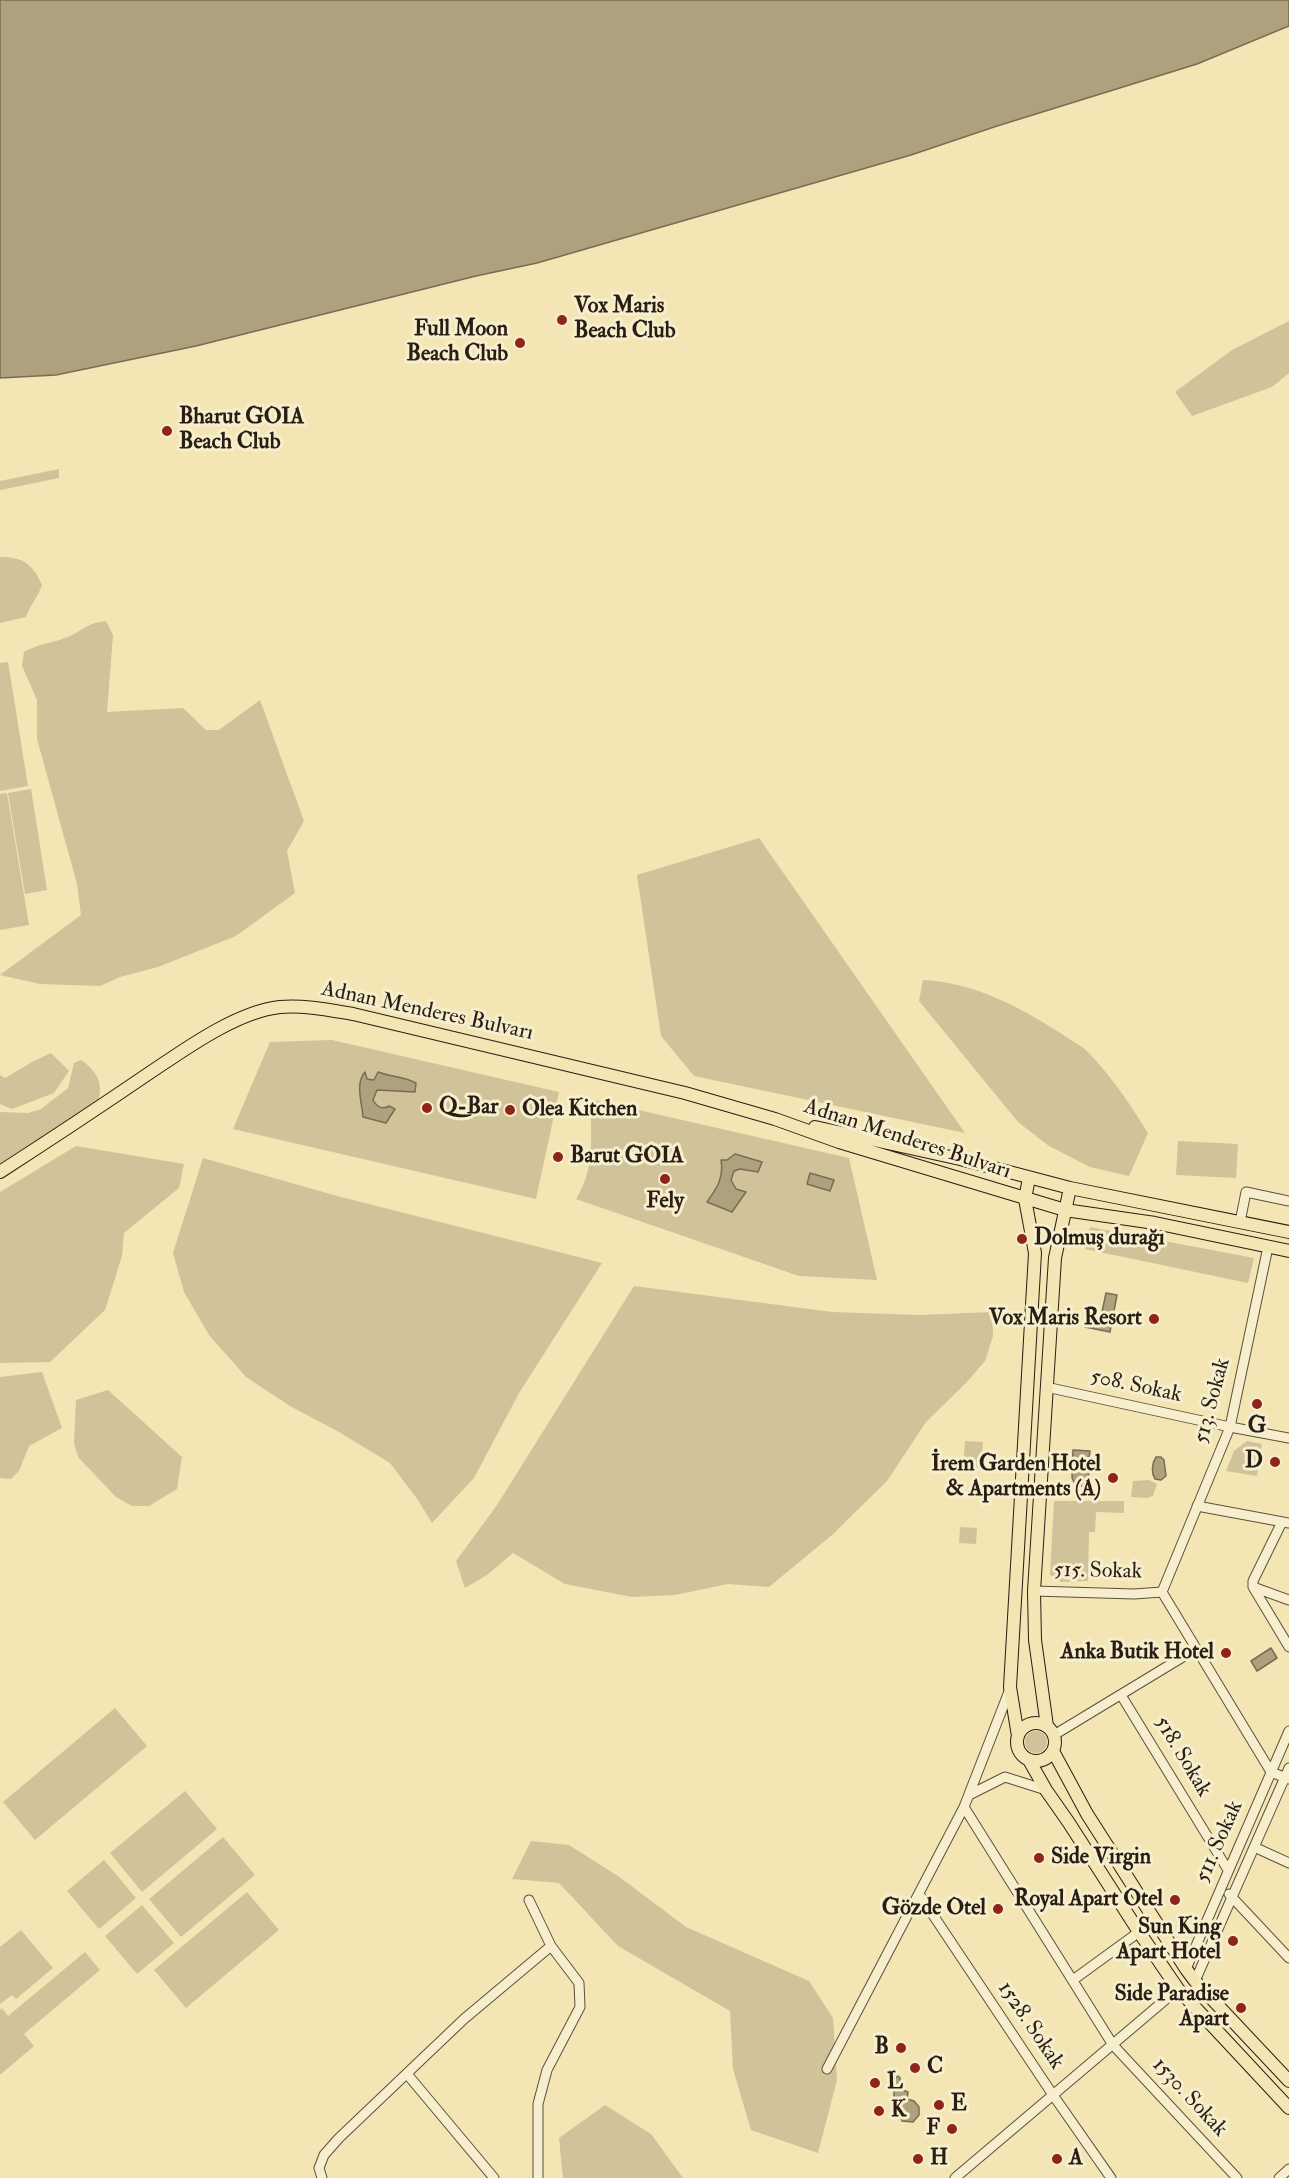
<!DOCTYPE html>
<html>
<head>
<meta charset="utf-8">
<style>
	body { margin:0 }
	canvas { display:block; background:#f3e5b4 }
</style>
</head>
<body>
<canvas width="1289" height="2178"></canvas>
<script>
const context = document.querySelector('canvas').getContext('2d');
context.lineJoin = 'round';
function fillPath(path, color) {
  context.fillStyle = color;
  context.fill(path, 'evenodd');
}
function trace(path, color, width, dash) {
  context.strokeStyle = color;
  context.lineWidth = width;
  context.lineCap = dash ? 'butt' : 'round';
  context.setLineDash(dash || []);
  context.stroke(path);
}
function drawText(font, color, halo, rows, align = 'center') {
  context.font = font + ' "IM FELL Double Pica",serif';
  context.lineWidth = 6;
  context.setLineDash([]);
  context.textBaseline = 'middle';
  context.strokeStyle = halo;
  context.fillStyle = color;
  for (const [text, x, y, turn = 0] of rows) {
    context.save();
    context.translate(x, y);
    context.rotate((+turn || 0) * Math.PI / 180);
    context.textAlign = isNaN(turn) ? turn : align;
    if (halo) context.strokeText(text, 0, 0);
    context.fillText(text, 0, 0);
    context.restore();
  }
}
const green = new Path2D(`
	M1289,321V373L1272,387L1192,416L1175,392L1232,350Z
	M59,469V478L0,490V481Z
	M0,557C23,557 33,564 42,585C38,597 30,605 26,617L0,623Z
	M106,621L113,635L107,712L183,708L206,730H219L260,700L304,821L287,851L295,893L236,936L158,967L120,977L100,986L40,984L0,975L81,915L77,884L37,739V700L22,666L24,652C40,643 55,643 70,636C85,629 87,623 106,621Z
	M8,662L28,786L0,791V663Z
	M31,789L47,890L25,894L8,793Z
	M7,793L29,925L0,930V794Z
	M759,838L965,1133L694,1076L661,1036L637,875Z
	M923,980C973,982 1020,1007 1062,1034C1070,1040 1081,1045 1088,1052C1112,1077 1130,1104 1148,1133L1129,1176L1090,1167L1049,1146L1018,1122L919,1001Z
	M332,1040L559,1092L536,1199L233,1129L270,1042Z
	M51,1053L69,1071L54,1093L12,1109L0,1104V1075L5,1078L32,1062Z
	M81,1060C97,1071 104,1084 98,1102L0,1165V1112L28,1113L41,1109L68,1088L74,1063Z
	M590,1099L849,1158L877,1280L799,1276L576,1199C596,1167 591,1135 590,1099Z
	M1178,1141L1238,1144L1236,1178L1176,1175Z
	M76,1146L184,1164L179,1188L124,1233L122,1256L105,1310L50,1362L0,1363V1192Z
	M203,1158L341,1197L602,1263L519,1393L474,1478L432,1523L418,1500L390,1463L339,1432L290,1406L246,1377L209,1335L184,1292L173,1253Z
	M1090,1227L1254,1258L1248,1283L1085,1249Z
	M634,1286L832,1312L920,1315L992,1312L993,1336L985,1361L966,1383L926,1422L887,1481L832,1535L769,1587L728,1584L675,1595L632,1597L565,1584L513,1553L487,1575L465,1588L456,1561L497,1505Z
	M42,1372L62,1428L29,1446L19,1471L11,1479L0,1478V1377Z
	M108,1390L182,1457L177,1489L149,1506H132L116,1497L78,1457L74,1443L76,1400Z
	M965,1441L983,1442L981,1468L963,1467Z
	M1247,1441L1262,1444L1257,1476L1226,1471L1234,1451Z
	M1149,1480L1157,1484L1153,1496L1147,1498L1131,1497L1133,1481Z
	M1054,1501H1124V1513L1096,1512L1095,1532H1089L1088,1581L1061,1582L1050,1575Z
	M960,1527L977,1528L976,1544L959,1543Z
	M115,1708L147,1746L35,1840L3,1802Z
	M1025 1742a11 11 0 1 1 22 0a11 11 0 1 1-22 0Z
	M185,1791L217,1829L142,1892L110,1853Z
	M223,1837L255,1875L181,1937L149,1899Z
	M531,1841L569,1845L618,1876L686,1927L809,1981L833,2018L837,2080L818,2153L751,2130L733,2069L730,2011L618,1946L559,1883L512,1879Z
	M104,1860L136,1898L99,1929L67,1891Z
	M247,1892L279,1930L186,2008L154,1970Z
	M142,1905L174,1943L137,1974L105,1936Z
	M21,1930L53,1968L16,1999L12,1995L0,2004V1947Z
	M85,1952L100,1970L24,2034L34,2046L0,2075V2010L2,2008L8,2016Z
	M605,2105L651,2134L683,2178H563L559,2138Z`);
const water = new Path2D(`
	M0,0H1289V26L1197,64L994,127L911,155L537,263L476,276L196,346L56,375L0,378Z
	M365,1072L367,1079L374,1080L378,1072C391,1077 403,1076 416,1083L415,1092L377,1090L373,1100C377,1107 382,1110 389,1106L395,1109L386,1123L363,1117C362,1104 355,1082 365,1072Z
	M735,1154L762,1162L758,1172L740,1169L734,1171L731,1180L736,1189L746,1192L732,1212L707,1202C717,1188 724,1178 721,1160H727Z
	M810,1173L834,1180L830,1191L807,1184Z
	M1106,1293L1117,1295L1110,1332L1085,1327L1088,1314L1101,1317Z
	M1073,1450L1090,1451L1089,1458L1084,1464L1089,1471L1088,1481L1082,1486L1075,1484L1072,1478Z
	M1156,1457H1161L1164,1460L1166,1476L1161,1480L1155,1479C1151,1473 1152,1463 1156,1457Z
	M1271,1648L1277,1658L1257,1671L1251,1661Z
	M898,2076L900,2078V2089L908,2092L907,2099L914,2101L919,2107V2115L913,2122L902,2121L894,2101V2079Z`);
const minor = new Path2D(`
	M1240,1222L1246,1192L1289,1201
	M1046,1387L1230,1427L1289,1438
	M1197,1506L1289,1523
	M1282,1522L1253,1581V1587L1289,1647
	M1253,1587L1289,1600
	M1034,1591L1134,1594L1162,1592
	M1162,1592L1230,1427L1268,1247
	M1162,1592L1271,1772L1289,1779
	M1121,1695L1228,1870
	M1054,1735L1196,1649
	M969,1795L1005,1777L1046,1790
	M964,1807L1113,2045L1237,2178
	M1254,1847L1289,1863
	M919,1894L1053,2095L1111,2178
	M1229,1894L1289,1958
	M529,1900L551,1946L579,1983L580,2007L547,2070L538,2104V2178
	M1186,1969L1289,1731
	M1073,1980L1139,1932
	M1195,1981L1289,1768
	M827,2069L964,1807L1010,1689
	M407,2074L494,2178
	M322,2178L319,2168L324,2155L339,2138L464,2019L551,1946
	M955,2178L1178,1989
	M1279,2178L1289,2169`);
const major = new Path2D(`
	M815,1127L960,1159L1070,1188L1289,1232
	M0,1172C48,1141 95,1110 142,1078C180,1053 234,1012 280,1007C304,1005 329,1010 353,1014L685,1093L775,1119L839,1142L1065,1210L1155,1223L1289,1251
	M1017 1742a19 19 0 1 1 38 0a19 19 0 1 1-38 0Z
	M1047,1726L1035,1640L1034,1591L1055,1258L1070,1188
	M1018,1736L1010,1687L1035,1253L1025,1199L1029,1178
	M1053,1751L1087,1814L1186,1969L1195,1981L1289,2081
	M1029,1760L1046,1790L1069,1823L1139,1932L1178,1989L1289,2108`);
const markers = [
	[562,320,6,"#8f2418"],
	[520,343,6,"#8f2418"],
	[167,431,6,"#8f2418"],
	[427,1108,6,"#8f2418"],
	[510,1110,6,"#8f2418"],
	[558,1157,6,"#8f2418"],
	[665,1179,6,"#8f2418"],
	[1022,1239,6,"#8f2418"],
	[1154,1319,6,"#8f2418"],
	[1257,1404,6,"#8f2418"],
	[1275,1462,6,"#8f2418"],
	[1113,1478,6,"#8f2418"],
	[1226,1653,6,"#8f2418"],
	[1039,1858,6,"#8f2418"],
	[1175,1900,6,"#8f2418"],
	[998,1909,6,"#8f2418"],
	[1233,1941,6,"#8f2418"],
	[1241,2008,6,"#8f2418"],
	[901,2048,6,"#8f2418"],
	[915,2068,6,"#8f2418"],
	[875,2083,6,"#8f2418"],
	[939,2105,6,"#8f2418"],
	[879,2111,6,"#8f2418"],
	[952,2129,6,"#8f2418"],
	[918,2159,6,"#8f2418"],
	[1057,2159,6,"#8f2418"]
];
const poiNames = [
	["Vox Maris",574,307],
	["Beach Club",574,332],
	["Full Moon",508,330,"right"],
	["Beach Club",508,355,"right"],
	["Bharut GOIA",179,418],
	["Beach Club",179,443],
	["Q-Bar",439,1108],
	["Olea Kitchen",522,1110],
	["Barut GOIA",570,1157],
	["Fely",665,1202,"center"],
	["Dolmuş durağı",1034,1239],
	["Vox Maris Resort",1142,1319,"right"],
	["G",1257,1427,"center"],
	["D",1263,1462,"right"],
	["İrem Garden Hotel",1101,1465,"right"],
	["& Apartments (A)",1101,1490,"right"],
	["Anka Butik Hotel",1214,1653,"right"],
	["Side Virgin",1051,1858],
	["Royal Apart Otel",1163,1900,"right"],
	["Gözde Otel",986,1909,"right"],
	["Sun King",1221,1928,"right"],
	["Apart Hotel",1221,1953,"right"],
	["Side Paradise",1229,1995,"right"],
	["Apart",1229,2020,"right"],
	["B",889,2048,"right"],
	["C",927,2068],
	["L",887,2083],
	["E",951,2105],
	["K",891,2111],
	["F",940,2129,"right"],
	["H",930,2159],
	["A",1069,2159]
];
const streetNames = [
	["Adnan Menderes Bulvarı",427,1012,12],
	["Adnan Menderes Bulvarı",907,1140,18],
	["508. Sokak",1136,1387,12],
	["513. Sokak",1213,1401,-75],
	["515. Sokak",1098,1572,1],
	["518. Sokak",1182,1757,59],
	["511. Sokak",1220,1842,-66],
	["1528. Sokak",1030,2026,56],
	["1530. Sokak",1189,2098,47]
];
fillPath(green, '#d0c399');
fillPath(water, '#aea17e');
trace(water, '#786d54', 1.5);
trace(minor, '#5b503c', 11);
trace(major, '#281e14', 14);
trace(minor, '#f7eece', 9);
trace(major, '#f3e5b4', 12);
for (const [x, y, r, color] of markers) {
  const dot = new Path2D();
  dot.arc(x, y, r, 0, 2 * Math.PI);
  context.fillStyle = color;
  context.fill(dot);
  trace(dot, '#f7eece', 2);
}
drawText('bold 22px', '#281e14', '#f7eece', poiNames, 'left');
drawText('22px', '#281e14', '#f7eece', streetNames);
</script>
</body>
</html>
